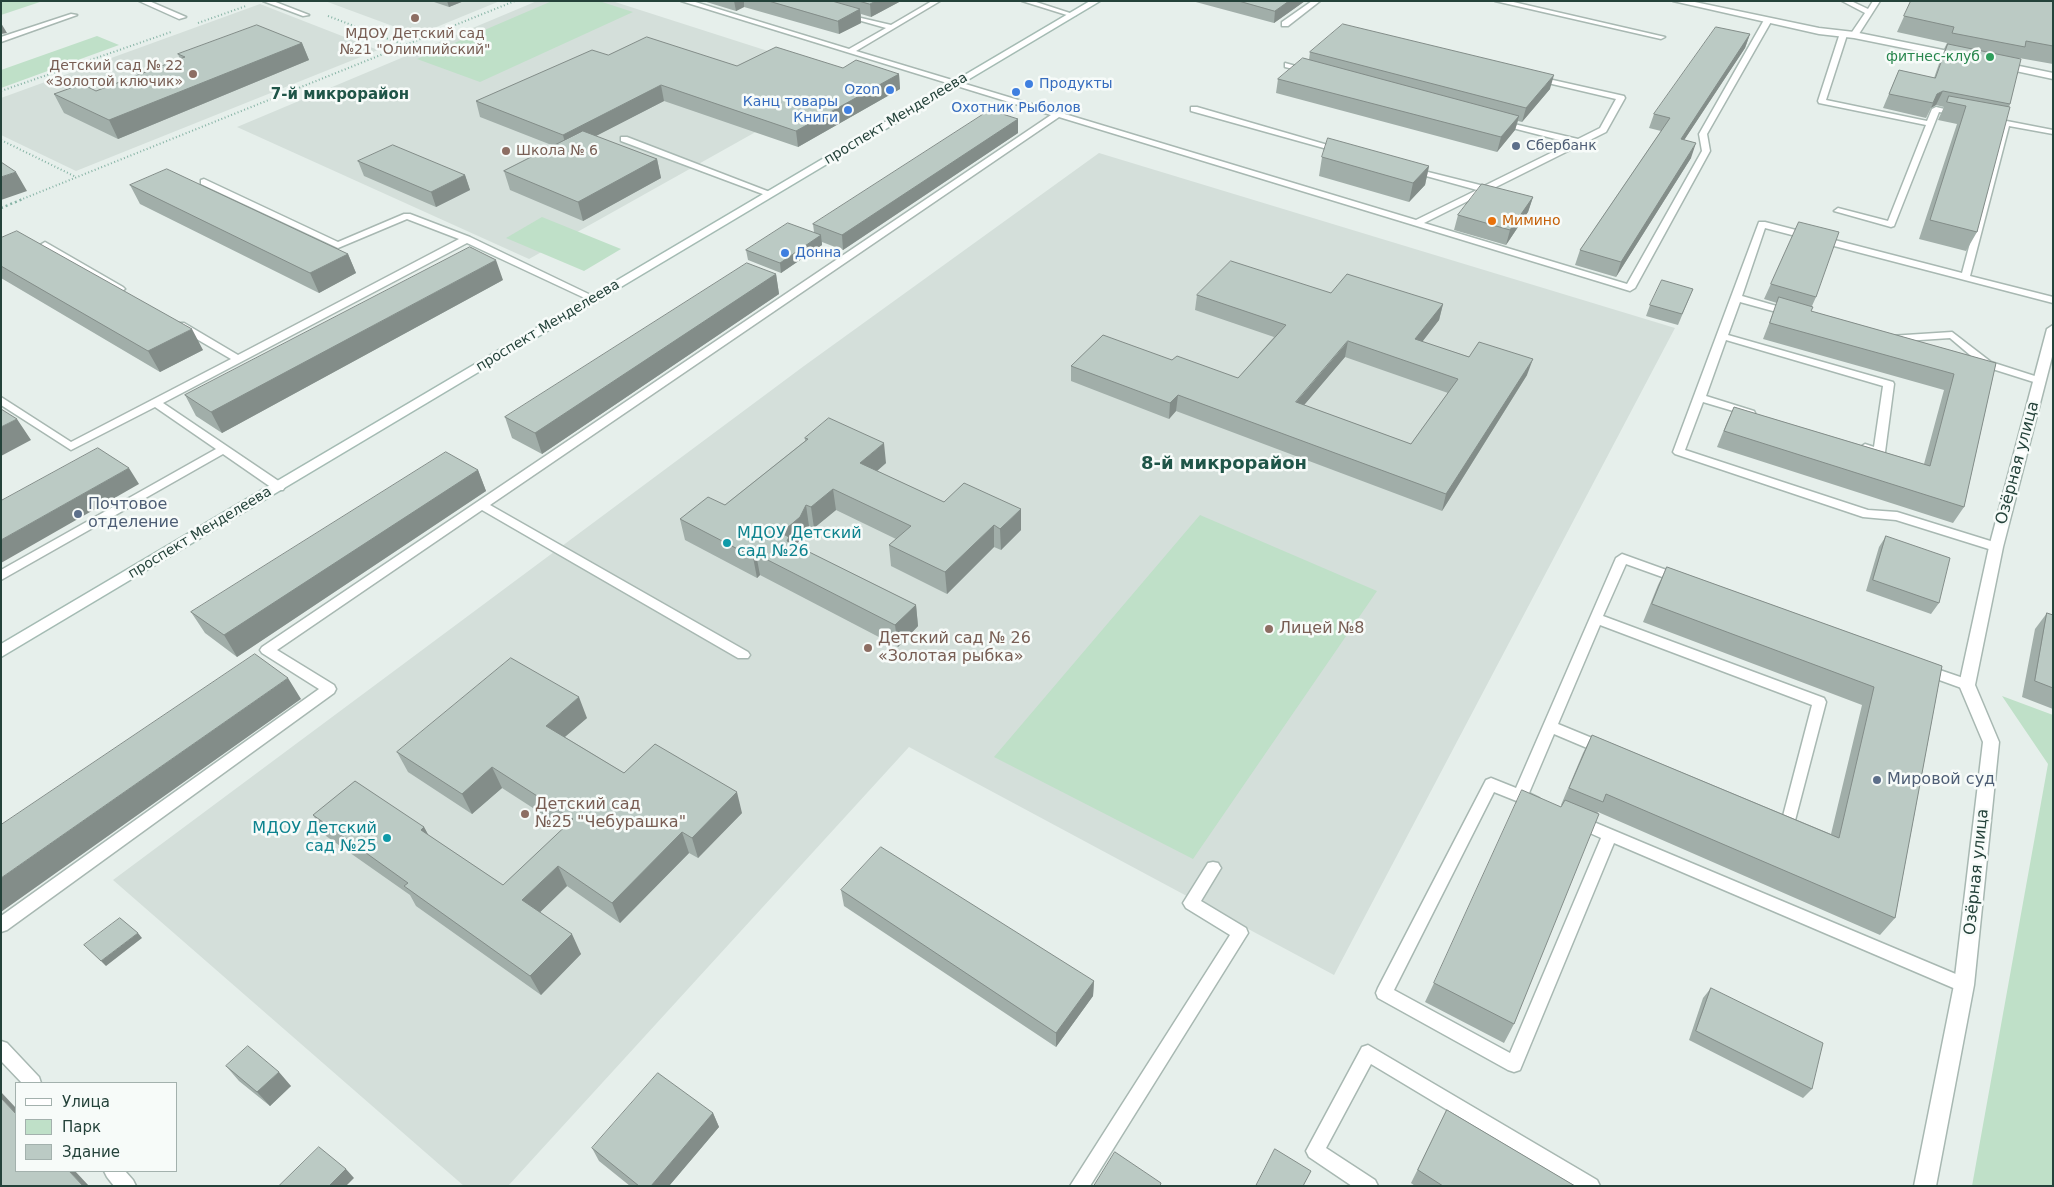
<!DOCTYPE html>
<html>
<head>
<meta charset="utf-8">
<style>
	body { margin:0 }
	#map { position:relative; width:2054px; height:1187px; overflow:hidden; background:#e6efeb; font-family:"DejaVu Sans",sans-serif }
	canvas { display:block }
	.frame { position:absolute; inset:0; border:2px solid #24423a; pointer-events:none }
	.legend { position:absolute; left:15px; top:1082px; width:162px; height:90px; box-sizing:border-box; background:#f7fbf9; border:1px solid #a3b1ad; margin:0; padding:6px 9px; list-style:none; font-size:15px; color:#24423a }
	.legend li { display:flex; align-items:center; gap:10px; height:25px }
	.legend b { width:25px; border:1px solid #a3b1ad }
</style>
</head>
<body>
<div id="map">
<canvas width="2054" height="1187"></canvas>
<div class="frame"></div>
<ul class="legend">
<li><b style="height:6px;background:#fff"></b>Улица</li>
<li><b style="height:14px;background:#bfe0c8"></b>Парк</li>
<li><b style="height:14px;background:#bbcac4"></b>Здание</li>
</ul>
</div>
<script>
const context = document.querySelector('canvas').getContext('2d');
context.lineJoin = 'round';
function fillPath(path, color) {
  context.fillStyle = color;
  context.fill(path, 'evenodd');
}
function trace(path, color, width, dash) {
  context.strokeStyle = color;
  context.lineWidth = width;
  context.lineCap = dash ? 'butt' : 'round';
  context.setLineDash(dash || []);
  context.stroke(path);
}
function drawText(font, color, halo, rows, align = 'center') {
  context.font = font + ' "DejaVu Sans",sans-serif';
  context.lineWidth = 5;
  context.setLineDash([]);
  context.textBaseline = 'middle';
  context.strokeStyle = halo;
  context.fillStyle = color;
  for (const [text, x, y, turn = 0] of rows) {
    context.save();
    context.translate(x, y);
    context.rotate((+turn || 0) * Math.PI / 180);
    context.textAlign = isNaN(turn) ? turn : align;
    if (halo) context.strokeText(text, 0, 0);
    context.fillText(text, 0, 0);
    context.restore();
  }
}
const built = new Path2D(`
	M325,1H500L417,35Z
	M537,1H612L852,78L529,259L237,127Z
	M260,4L378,50L76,171L1,135V98Z
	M1099,153L1675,328L1334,975L909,747L508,1186H464L113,880L804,366Z`);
const green = new Path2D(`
	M1,1H43L1,15Z
	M552,1H599L633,12L480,82L417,59Z
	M97,36L119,45L1,88V70Z
	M542,217L621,249L584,271L506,238Z
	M1200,515L1377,591L1193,859L994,757Z
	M2002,696L2053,715V1186H1972L2048,764Z`);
const pathFar1 = new Path2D(`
	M328,16L404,45
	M198,23L246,6
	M1,91L171,32
	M1,140L76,177
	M20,200L515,1`);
const path = new Path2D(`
	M1,208L23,199`);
const lane = new Path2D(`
	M139,1H149L186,17L179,19Z
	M263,1H273L309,15L303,16Z
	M681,1H692L849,49L886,28L844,16V14L891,25L932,1H940L856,51L1416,220L1477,190L1408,171V167L1484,186L1571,143L1497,124V120L1578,139L1600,128L1616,99L1535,80V76L1624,96L1625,98L1606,132L1424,223L1627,284L1702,151L1699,134L1764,20L1768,18L1772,20L1707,134L1710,151L1635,288L1630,291L1059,117L490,505L748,652L750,655L748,658H738L482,510L277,650L334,685L336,689L334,693L7,930L1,932V916L319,689L262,653L260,650L262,647L1051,115Z
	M1022,1H1033L1076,15L1070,16Z
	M1312,1H1320L1288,26H1282V22Z
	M1495,1H1509L1665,37L1661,39Z
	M1842,1H1851L1868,9L1873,1H1880L1857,37H1854L1850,35L1865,13Z
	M71,14L77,15L1,42V37Z
	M1840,33L1847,35L1826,100L1927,121L1932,109L1936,107L1961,113L1957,115L1939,112L1894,226L1891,227L1834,211L1838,208L1888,221L1926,125L1819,103L1818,101Z
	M1285,63L1314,71L1310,73L1285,67Z
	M1191,107H1197L1345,150L1338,152L1191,111Z
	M1986,117L2053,130V134L2009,126L1970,276L2053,297V303L1765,228L1742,296L1794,311L1796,313L1791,316L1740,302L1728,335L1893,382L1894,384L1885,452L1879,456L1861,450L1859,448L1865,444L1874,447L1883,386L1726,340L1706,396L1754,411L1755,413L1750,416L1703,402L1685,450L1868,510L1897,512L2000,544L2002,547L2000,550H1992L1896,520L1863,517L1675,454L1673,452L1759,222H1765L1962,273L2002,124L1986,121Z
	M621,137H627L775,194L768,196L621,141Z
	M204,179L338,242L404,214H410L470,237L599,299L594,302L591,301L467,243L163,403L283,484L285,487L283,490H275L223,454L1,580V570L216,449L155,407L71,450L1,405V397L71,442L231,359L176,327V323H184L238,355L459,239L407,219L338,248L201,184V180Z
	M45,242L123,287L125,289L120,292L117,291L42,247L40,245Z
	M1952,332L1991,362L2044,379L2045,381L2040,384L1983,366L1950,338L1890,342L1885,339L1890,336Z
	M1622,554L1683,576L1685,579L1679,583L1626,564L1603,616L1824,698L1826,702L1793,828C1786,831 1782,828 1775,825L1773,821L1775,817L1783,816L1812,705L1600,625L1558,724L1609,745L1611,749L1609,753L1604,755L1599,753L1554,734L1529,793L1539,798L1541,802L1539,806L1534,808L1494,792L1394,990L1510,1053L1601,838L1572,825L1570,821L1572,817L1577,815L1970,980L1972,985L1970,990L1964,992L1958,990L1614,843L1520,1070L1514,1072L1508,1070L1378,998L1376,993L1378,988L1486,780L1491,778L1516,788L1616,558Z
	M1925,665L1972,681L1974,685L1972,689L1967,690L1920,673L1918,670L1920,667Z
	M1213,862L1218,863L1221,868L1201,901L1246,928L1248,933L1090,1186H1070L1230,935L1186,908L1183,903L1208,863Z
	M1,1041L7,1043L39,1077L41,1083H22L1,1061Z
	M1368,1045L1597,1180L1600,1186H1574L1371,1064L1326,1148L1375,1180L1378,1186H1352L1309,1157L1306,1151L1362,1047Z
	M104,1171H125L133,1180L136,1186H114L107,1177Z`);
const street = new Path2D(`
	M1673,1H1690L1819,28L1854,32L1963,54L1967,57L1963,60L1854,38L1819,34Z
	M2000,62L2053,73V79L1997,67L1995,65Z
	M2053,325V353L2003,547L1975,685L1999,742L1974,985L1936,1186H1914L1954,985L1983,742L1959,685L1989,547L2047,329Z`);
const secondary = new Path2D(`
	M1090,1H1100L1,657V644Z`);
const wall = new Path2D(`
	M431,1H464L449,7Z
	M703,1H901L871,17L861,14V23L839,34L744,7L736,11Z
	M1192,1H1305L1274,23Z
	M1911,1H2053V64L2019,58V59L2010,104L2009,107L1977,232L1966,251L1919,239L1957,124L1938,120L1944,107L1936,105L1931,108L1926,118L1883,108L1899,70L1934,78L1941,58L1945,49H1944L1947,43L1897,32Z
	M1750,34L1745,48L1684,140L1691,158L1616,277L1575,265L1580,250L1661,131L1649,128L1654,114Z
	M302,43L309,60L118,139L64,113L54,94L96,91L180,59L178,54Z
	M1310,52L1550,89L1522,122L1518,121L1515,130L1497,152L1276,93L1278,79L1309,60Z
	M608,55L737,66L843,68L899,74L900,89L798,147L664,101L595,136L657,159L661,178L583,221L510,190L504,171L554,146L480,117L476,101Z
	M1018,119V133L843,250L822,242V245L781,273L748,260L746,250L814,232L813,224Z
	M1322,157L1429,166L1425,185L1409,202L1319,176Z
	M358,161L465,175L470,190L436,207L364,176Z
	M130,185L348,254L356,273L319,293L140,204Z
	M1533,197L1528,212L1506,245L1454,230L1458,215Z
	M1799,222L1816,297L1812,306L1811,311L1996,363L1964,507L1953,523L1717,447L1727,422L1734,407L1924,464L1944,390L1763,339L1777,303L1764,299Z
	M1,238L203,350L160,372L1,278Z
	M776,274L779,294L542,454L512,438L505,417Z
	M503,280L222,433L196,416L185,395Z
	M1693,289L1678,325L1646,316L1650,305Z
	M1331,293L1443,304L1439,320L1422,342L1527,375L1442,511L1176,411L1169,419L1071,381V366L1172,360L1238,378L1274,337L1195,310L1197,295ZM1345,357L1448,393L1411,444L1304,405Z
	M805,438L886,463L877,471L944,502L1021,530L1001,550L994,547L947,594L891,566L889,545L896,539L836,510L814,528L809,526L803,538L795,545L916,605L918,626L898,647L760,575L757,578L685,540L680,519L725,505L805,441Z
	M478,470L486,491L237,657L205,633L191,612Z
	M1886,536L1939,603L1931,614L1866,591L1879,547Z
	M1667,567L1942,666L1895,918L1880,935L1598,812L1514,1024L1504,1043L1425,1002L1434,983L1561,807L1562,806L1561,805L1583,753L1592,735L1831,834L1862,705L1643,622L1658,585Z
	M2047,613L2053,615V709L2022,697L2035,629Z
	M587,718L565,737L624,773L742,813L698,858L689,853L620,923L567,886L540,912L581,954L541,995L416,906L410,895L326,836L313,815L424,827L428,835L503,885L564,828L502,788L472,814L408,772L397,752Z
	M841,890L1094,981L1093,996L1056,1047L844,906Z
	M1711,988L1812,1089L1803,1098L1689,1040L1703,998Z
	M226,1066L291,1086L270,1106L239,1081Z
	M1447,1110L1575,1186H1415L1411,1183Z
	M713,1113L719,1127L669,1186H630L599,1161L592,1148Z`);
const shadedWall = new Path2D(`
	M447,1H464L449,7Z
	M734,1H744V7L736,11Z
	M876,1H901L871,17L870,4Z
	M1289,1H1305L1274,23L1275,11Z
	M860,9L861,23L839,34L838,21Z
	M1,23L7,33L1,34Z
	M1750,34L1745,48L1675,154L1681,139Z
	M302,43L309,60L118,139L109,120Z
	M899,74L900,89L798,147L796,131Z
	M1554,75L1550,89L1522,122L1526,108Z
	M661,85L664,101L567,151L563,135Z
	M1943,91L1936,105L1931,108L1937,94Z
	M1519,116L1515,130L1497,152L1501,137Z
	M1018,119V133L843,250L842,235Z
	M1696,143L1691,158L1616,277L1621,262Z
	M657,159L661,178L583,221L578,202Z
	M1429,166L1425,185L1409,202L1413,183Z
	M16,172L27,191L1,200V177Z
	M465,175L470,190L436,207L431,192Z
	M1533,197L1528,212L1506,245L1510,230Z
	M821,235L822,245L781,273L780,263Z
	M348,254L356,273L319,293L310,273Z
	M496,260L503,280L222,433L211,412Z
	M776,274L779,294L542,454L535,433Z
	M1443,304L1439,320L1412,355L1415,339Z
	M192,329L203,350L160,372L148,351Z
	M1348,341L1345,357L1293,418L1296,402Z
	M1533,359L1527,375L1442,511L1446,494Z
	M1178,395L1176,411L1169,419L1170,403Z
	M17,419L31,440L1,456V427Z
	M884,443L886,463L862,484L860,463Z
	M129,468L139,484L1,563V540Z
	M478,470L486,491L237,657L224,635Z
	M833,489L836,510L814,528L811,507Z
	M806,505L809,526L803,538L791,548L781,533Z
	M1021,509V530L1001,550L1000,529Z
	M994,525V547L947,594L945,572Z
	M756,554L760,575L757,578L753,557Z
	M916,605L918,626L898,647L895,625Z
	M288,678L301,699L1,912V878Z
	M579,697L587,718L554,746L546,726Z
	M492,767L502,788L472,814L462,794Z
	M737,792L742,813L698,858L692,838Z
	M424,827L435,847L421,830Z
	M682,832L689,853L620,923L612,903Z
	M558,866L567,886L532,920L522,900Z
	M138,933L142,938L106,966L101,961Z
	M572,934L581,954L541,995L530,976Z
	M1094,981L1093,996L1056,1047V1033Z
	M279,1072L291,1086L270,1106L257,1092Z
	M1,1092L16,1108V1114L1,1098Z
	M713,1113L719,1127L669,1186H651Z
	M346,1169L354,1178L346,1186H329Z
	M69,1171H75L89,1186H83Z`);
const building = new Path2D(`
	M769,1H832L860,9L838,21Z
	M859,1H876L870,4Z
	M1239,1H1289L1275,11Z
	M1911,1H2053V46L2026,41L2025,47L1952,33L1954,27L1904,16Z
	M1343,24L1554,75L1526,108L1310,52Z
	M257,25L302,43L109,120L54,94L82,84L96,91L185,57L178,54Z
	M1716,27L1750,34L1681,139L1696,143L1621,262L1580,250L1670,118L1654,114Z
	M647,37L737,66L776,47L843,68L856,60L899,74L796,131L661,85L563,135L476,101L592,50L608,55Z
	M1948,44L2021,59L2010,104L1943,91L1937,94L1933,103L1889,94L1899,70L1935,78Z
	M1303,58L1519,116L1501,137L1278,79Z
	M1949,96L2010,107L1977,232L1930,220L1966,106L1947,102Z
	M990,110L1018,119L842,235L813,224Z
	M583,131L657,159L578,202L504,171Z
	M1328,138L1429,166L1413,183L1322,157Z
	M393,145L465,175L431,192L358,161Z
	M1,162L16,172L1,177Z
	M167,169L348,254L310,273L130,185Z
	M1482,184L1533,197L1510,230L1458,215Z
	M1799,222L1839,232L1816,297L1771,284Z
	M788,223L821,235L780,263L746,250Z
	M17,231L192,329L148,351L1,266V238Z
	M470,247L496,260L211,412L185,395Z
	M1231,261L1331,293L1347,274L1443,304L1415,339L1469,357L1479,342L1533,359L1446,494L1178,395L1170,403L1071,366L1103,335L1172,360L1177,356L1238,378L1286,325L1197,295ZM1348,341L1458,379L1411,444L1296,402Z
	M747,263L776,274L535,433L505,417Z
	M1662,280L1693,289L1682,314L1650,305Z
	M1779,297L1813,307L1811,311L1996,363L1964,507L1724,431L1734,407L1930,466L1954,374L1770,323Z
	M1,409L17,419L1,427Z
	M829,418L884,443L860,463L944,502L964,483L1021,509L1000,529L994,525L945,572L889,545L911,526L833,489L811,507L806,505L800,517L781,533L789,537L787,541L916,605L895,625L756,554L753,557L680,519L708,497L725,505L808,439L805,438Z
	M98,448L129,468L1,540V501Z
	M446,452L478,470L224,635L191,612Z
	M1886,536L1950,558L1939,603L1873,580Z
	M1667,567L1942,666L1895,918L1606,794L1603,802L1569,788L1592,735L1839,838L1874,687L1652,604Z
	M2047,613L2053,615V688L2035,681Z
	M255,654L288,678L1,878V825Z
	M511,658L579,697L546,726L624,773L655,744L737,792L692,838L682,832L612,903L558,866L522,900L572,934L530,976L404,886L408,883L313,815L355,781L424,827L421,830L503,885L573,819L492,767L462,794L397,752Z
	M1522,790L1561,807L1565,800L1599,814L1514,1024L1434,983Z
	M881,847L1094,981L1056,1033L841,890Z
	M120,918L138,933L101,961L84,945Z
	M1711,988L1823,1043L1812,1089L1696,1031Z
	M248,1046L279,1072L257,1092L226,1066Z
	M658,1073L713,1113L651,1186H639L592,1148Z
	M1,1098L16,1114V1171H69L83,1186H1Z
	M1447,1110L1575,1186H1443L1418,1170Z
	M319,1147L346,1169L329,1186H279Z
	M1275,1149L1311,1171L1303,1186H1256Z
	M1115,1152L1161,1183L1160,1186H1094Z`);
const markers = [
	[415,18,5,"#8d6e63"],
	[1990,57,5,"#2e9e5b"],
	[193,74,5,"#8d6e63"],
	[1029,84,5,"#3f7fe0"],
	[890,90,5,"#3f7fe0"],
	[1016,92,5,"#3f7fe0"],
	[848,110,5,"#3f7fe0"],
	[1516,146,5,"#5c6f8a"],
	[506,151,5,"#8d6e63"],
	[1492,221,5,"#e8710a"],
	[785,253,5,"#3f7fe0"],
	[78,514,5,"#5c6f8a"],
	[727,543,5,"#0f9aa8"],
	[1269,629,5,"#8d6e63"],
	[868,648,5,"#8d6e63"],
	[1877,780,5,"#5c6f8a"],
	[525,814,5,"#8d6e63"],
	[387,838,5,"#0f9aa8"]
];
const farEducationnames = [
	["МДОУ Детский сад",415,34],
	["№21 \"Олимпийский\"",415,50],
	["Детский сад № 22",183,66,"right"],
	["«Золотой ключик»",183,82,"right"],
	["Школа № 6",516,151,"left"]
];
const farLeisurenames = [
	["фитнес-клуб",1980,57]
];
const farShopnames = [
	["Продукты",1039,84],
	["Ozon",880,90,"right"],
	["Канц товары",838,102,"right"],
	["Книги",838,118,"right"],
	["Охотник Рыболов",1016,108,"center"],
	["Донна",795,253]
];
const farStreetnames = [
	["проспект Менделеева",896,119,-31],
	["проспект Менделеева",548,326,-31],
	["проспект Менделеева",200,533,-31]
];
const farServicenames = [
	["Сбербанк",1526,146]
];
const farFoodnames = [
	["Мимино",1502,221]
];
const farNeighbourhoodnames = [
	["7-й микрорайон",340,95]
];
const streetNames = [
	["Озёрная улица",2018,463,-75],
	["Озёрная улица",1977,872,-84]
];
const serviceNames = [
	["Почтовое",88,505],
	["отделение",88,523],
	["Мировой суд",1887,780]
];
const cultureNames = [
	["МДОУ Детский",737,534],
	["сад №26",737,552],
	["МДОУ Детский",377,829,"right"],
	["сад №25",377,847,"right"]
];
const educationNames = [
	["Лицей №8",1279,629],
	["Детский сад № 26",878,639],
	["«Золотая рыбка»",878,657],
	["Детский сад",535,805],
	["№25 \"Чебурашка\"",535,823]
];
const neighbourhoodNames = [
	["8-й микрорайон",1224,464]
];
fillPath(built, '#d4dfda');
fillPath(green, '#bfe0c8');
trace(lane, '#a8b8b2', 3);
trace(street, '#a8b8b2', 3);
trace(secondary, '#a4bbb3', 3);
trace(pathFar1, '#86b3a5', 2, [1, 2.5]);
trace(path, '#86b3a5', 2.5, [2, 3]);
fillPath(lane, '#fff');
fillPath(street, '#fff');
fillPath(secondary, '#fff');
fillPath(wall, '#a1aea9');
fillPath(shadedWall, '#838d89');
fillPath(building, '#bbcac4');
trace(building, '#838d89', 1);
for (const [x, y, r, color] of markers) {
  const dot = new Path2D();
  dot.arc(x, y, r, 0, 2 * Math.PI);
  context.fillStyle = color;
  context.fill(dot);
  trace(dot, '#f7fbf9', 2);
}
drawText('14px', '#785e54', '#f7fbf9', farEducationnames);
drawText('14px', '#27864d', '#f7fbf9', farLeisurenames, 'right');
drawText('14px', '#366cbe', '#f7fbf9', farShopnames, 'left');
drawText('14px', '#24423a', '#f7fbf9', farStreetnames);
drawText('14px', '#4e5e75', '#f7fbf9', farServicenames, 'left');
drawText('14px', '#c56008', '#f7fbf9', farFoodnames, 'left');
drawText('bold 15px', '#1f5548', '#f7fbf9', farNeighbourhoodnames);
drawText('16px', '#24423a', '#f7fbf9', streetNames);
drawText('16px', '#4e5e75', '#f7fbf9', serviceNames, 'left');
drawText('16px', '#0d838f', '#f7fbf9', cultureNames, 'left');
drawText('16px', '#785e54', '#f7fbf9', educationNames, 'left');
drawText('bold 18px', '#1f5548', '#f7fbf9', neighbourhoodNames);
</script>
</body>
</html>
